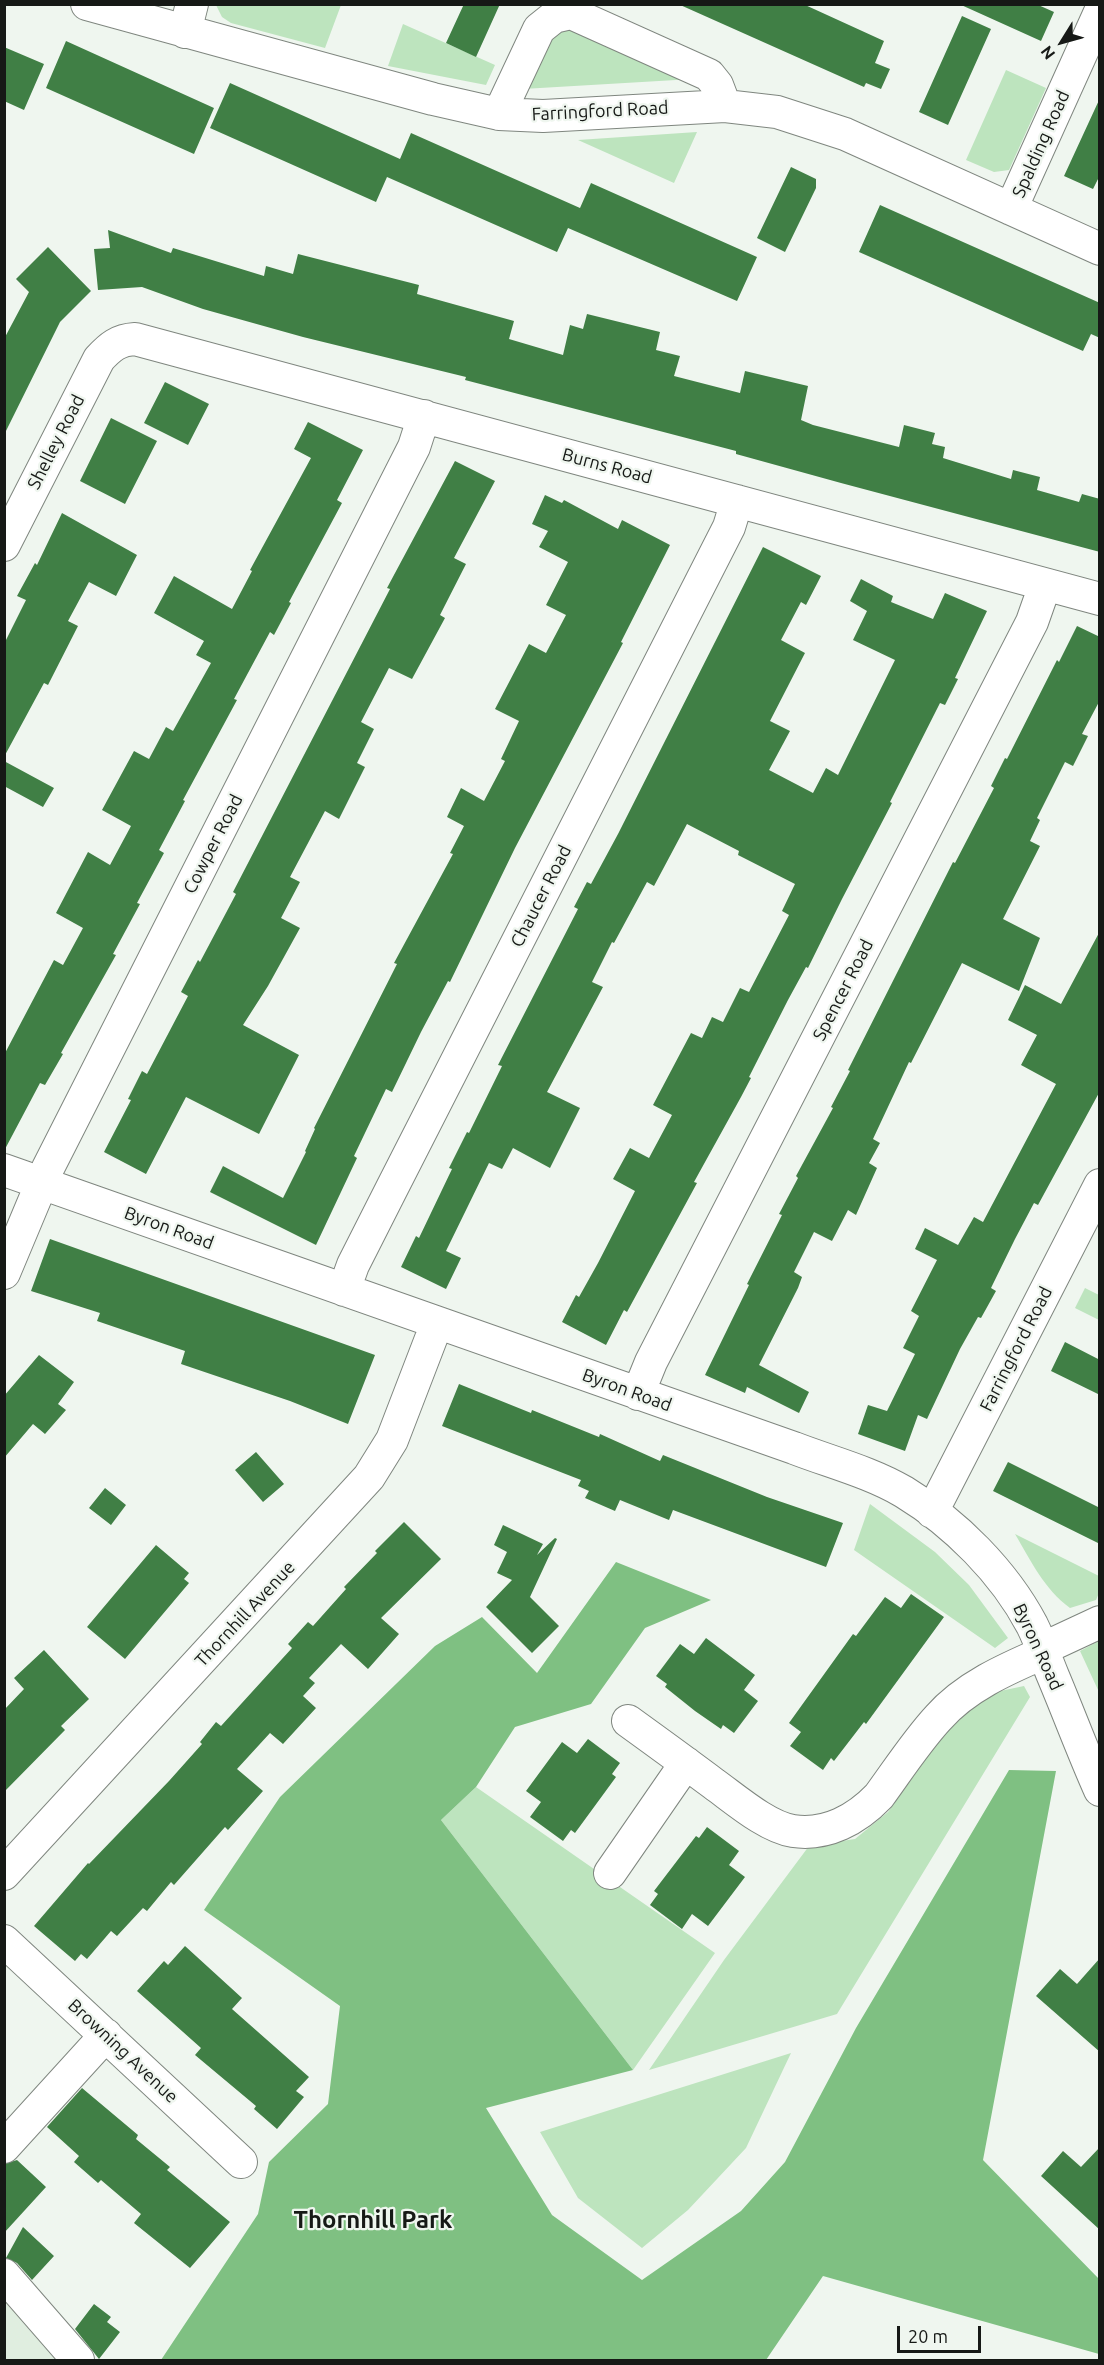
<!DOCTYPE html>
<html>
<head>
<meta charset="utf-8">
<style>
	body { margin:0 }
	#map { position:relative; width:1104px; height:2365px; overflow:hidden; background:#eff6ef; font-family:Ubuntu,sans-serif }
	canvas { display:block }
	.frame { position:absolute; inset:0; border:6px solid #161916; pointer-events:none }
	.north { position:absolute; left:1032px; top:12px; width:60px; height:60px; -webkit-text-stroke:4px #eff6ef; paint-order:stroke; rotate:233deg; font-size:16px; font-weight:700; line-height:24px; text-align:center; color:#161916 }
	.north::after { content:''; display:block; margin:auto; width:21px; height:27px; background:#161916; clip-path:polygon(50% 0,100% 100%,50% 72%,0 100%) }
	.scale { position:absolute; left:897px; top:2326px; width:84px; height:27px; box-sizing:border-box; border:3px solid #161916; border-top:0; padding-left:8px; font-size:18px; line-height:21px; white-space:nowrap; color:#161916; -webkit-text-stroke:4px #eff6ef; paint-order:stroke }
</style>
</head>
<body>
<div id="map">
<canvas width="1104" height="2365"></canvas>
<div class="frame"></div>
<div class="north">N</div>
<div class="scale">20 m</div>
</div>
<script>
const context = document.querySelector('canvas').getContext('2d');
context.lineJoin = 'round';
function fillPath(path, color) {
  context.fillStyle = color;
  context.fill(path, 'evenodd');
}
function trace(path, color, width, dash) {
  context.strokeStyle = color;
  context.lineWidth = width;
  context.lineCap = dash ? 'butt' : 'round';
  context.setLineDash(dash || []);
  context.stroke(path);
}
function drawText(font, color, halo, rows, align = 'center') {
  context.font = font + ' Ubuntu,sans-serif';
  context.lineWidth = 4.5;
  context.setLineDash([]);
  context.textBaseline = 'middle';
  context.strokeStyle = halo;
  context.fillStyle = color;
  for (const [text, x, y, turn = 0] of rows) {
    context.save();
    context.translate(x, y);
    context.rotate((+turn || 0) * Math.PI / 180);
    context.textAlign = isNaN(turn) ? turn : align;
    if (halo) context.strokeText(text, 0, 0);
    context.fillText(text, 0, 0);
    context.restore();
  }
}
const built = new Path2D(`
	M5,2275L78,2360H5Z`);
const green = new Path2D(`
	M216,5V4L341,5L325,48L231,23L222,17Z
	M403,24L495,65L486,85L388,66Z
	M567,26L693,79L523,89L547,40Z
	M1006,70L1046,88L1009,170L994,172L966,160Z
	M697,132L674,183L578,140Z
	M1085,1288L1099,1295V1320L1075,1308Z
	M870,1504L935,1552L969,1585L1008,1638L995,1648L854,1550Z
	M1015,1534L1099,1576V1593L1096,1600L1070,1608C1044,1589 1031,1561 1015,1534Z
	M1099,1641V1692L1080,1651Z
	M1024,1686L1030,1697L837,2014L649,2070L724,1960L809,1846L855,1839L888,1812L955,1718L986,1694Z
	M476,1787L715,1953L633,2070L441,1820Z
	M791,2053L746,2148L688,2210L642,2248L578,2198L540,2132Z`);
const forest = new Path2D(`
	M616,1562L711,1600L645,1628L591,1704L515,1727L476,1787L441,1820L633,2070L486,2108L552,2215L642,2280L741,2211L785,2162L856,2028L1009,1770L1056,1771L983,2160L1099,2279V2354L823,2276L766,2360H161L258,2214L269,2162L328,2104L340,2006L204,1910L280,1797L435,1646L482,1617L537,1673Z`);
const building = new Path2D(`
	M464,4H500L476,57L446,43Z
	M678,4H803L884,41L875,63L890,69L881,89L866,83L864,87Z
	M959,4H1036L1054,12L1041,41Z
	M962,16L991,29L948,125L919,112Z
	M66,41L214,108L194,154L46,88Z
	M4,47L44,64L24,110L4,101Z
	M230,83L400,159L411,133L580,208L591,183L757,257L737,301L568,228L557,252L387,177L376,202L210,128Z
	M1100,98V175L1093,189L1064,176Z
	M791,167L816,179V188L785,252L757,238Z
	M880,205L1100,303V338L1091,334L1083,351L859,252Z
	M108,230L171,253L173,248L264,276L266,266L293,274L298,254L419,285L417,294L514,321L509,339L563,355L570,325L583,329L587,314L660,332L656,350L680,356L674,376L740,393L745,371L808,386L801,420L813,425L899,447L904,425L935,433L932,444L945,447L943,458L1011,479L1013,470L1040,477L1037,490L1079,502L1082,494L1100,499V552L841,483L736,454V451L465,380L466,377L303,337L203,309L142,287L98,290L94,249L110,248Z
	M48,247L91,291L60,322L4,435V339L29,292L16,279Z
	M165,382L209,404L188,445L144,423Z
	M111,418L157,441L125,504L80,481Z
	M308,422L363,450L337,500L342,503L289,602L291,603L274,635L270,632L234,699L237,700L183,800L185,801L159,850L164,853L137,903L140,904L113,954L116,955L61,1053L63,1054L45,1085L40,1083L4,1151V1055L54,960L63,965L83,928L56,913L88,852L110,865L131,826L102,810L134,751L149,759L166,727L173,731L211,663L196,655L204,641L154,613L174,576L232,609L252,571L250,570L311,458L294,449Z
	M455,461L495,481L454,558L466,564L440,615L445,618L412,679L389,668L361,722L374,729L357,763L365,767L339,819L325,811L290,877L300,882L281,918L300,928L268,986L243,1025L299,1055L259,1134L186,1097L146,1174L104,1152L131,1100L128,1099L142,1071L147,1074L188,996L181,992L198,960L200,962L236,894L233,892L390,589L387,588Z
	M545,495L562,503L564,500L618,529L622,520L670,545L621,642L623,643L515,848L450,982L448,981L421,1032L392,1092L386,1089L354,1156L357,1158L316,1245L210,1192L223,1166L283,1198L306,1152L305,1151L315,1129L314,1128L397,964L394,963L453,854L450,853L464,826L447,817L461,788L484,801L505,761L501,759L519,721L495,709L529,644L546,653L566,615L546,605L568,562L539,547L548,531L532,524Z
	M62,513L137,555L116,596L89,582L68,621L78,626L48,685L44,683L4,757V644L26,600L17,596L35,563L37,565Z
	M763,547L821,576L806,605L801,602L781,640L805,653L770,721L790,731L769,770L813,793L826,768L838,775L895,660L853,640L867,611L850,601L861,579L893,596L891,602L933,619L945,593L987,611L955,678L958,679L945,705L940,703L890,802L892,803L842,899L808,968L806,967L788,1000L749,1077L751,1078L741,1097L694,1182L697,1183L627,1312L624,1310L606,1345L562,1322L576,1295L579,1297L598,1263L635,1191L613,1179L630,1148L649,1158L672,1115L653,1105L691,1033L702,1038L712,1017L723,1022L740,988L749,992L789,915L782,911L795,884L738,855L739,851L687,824L654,886L647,882L614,943L612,942L592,982L603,987L547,1092L580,1108L550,1168L513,1148L502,1169L489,1163L446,1251L461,1258L446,1289L401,1267L416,1236L419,1238L452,1169L449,1168L467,1132L469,1133L502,1066L498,1065L578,909L574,907L587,882L591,884L618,834Z
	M1077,626L1100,637V700L1082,734L1088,736L1073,766L1065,762L1037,818L1040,820L1030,841L1040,846L1003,919L1040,938L1019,991L962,963L911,1063L909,1062L873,1139L880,1143L869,1163L877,1168L856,1215L848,1210L832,1241L814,1232L794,1272L802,1277L798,1288L759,1365L809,1392L799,1413L747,1387L745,1393L705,1375L749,1285L747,1284L782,1215L779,1214L798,1178L796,1176L833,1108L831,1107L850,1071L848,1070L953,862L955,863L994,788L991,786L1005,758L1007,759L1057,660L1059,662Z
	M4,761L54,788L43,807L4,786Z
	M1100,931V1091L1038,1205L1034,1203L1015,1239L991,1288L996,1291L981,1318L978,1317L960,1349L927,1419L918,1415L905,1451L858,1434L868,1405L887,1411L915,1354L903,1348L919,1316L911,1311L937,1260L915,1249L925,1228L958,1245L974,1217L983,1222L1056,1084L1021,1065L1037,1035L1008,1020L1025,985L1061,1004Z
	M50,1239L375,1355L348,1424L290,1401L181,1364L185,1351L97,1321L100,1313L31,1291Z
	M1065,1342L1100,1360V1395L1051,1371Z
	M39,1355L74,1382L58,1404L66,1410L45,1434L33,1424L4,1458V1396Z
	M459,1384L531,1413L532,1410L599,1437L600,1434L660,1461L663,1455L767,1497L843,1523L826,1567L673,1510L669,1520L620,1500L615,1511L585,1498L589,1491L578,1486L581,1480L442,1426Z
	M256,1452L284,1484L263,1502L235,1470Z
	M1008,1462L1100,1508V1544L993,1491Z
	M105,1488L126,1505L111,1525L89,1508Z
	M404,1522L441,1559L381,1618L399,1634L368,1669L341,1644L309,1678L315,1683L303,1696L316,1708L283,1744L270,1733L237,1769L263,1791L228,1830L225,1827L174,1885L171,1882L147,1911L143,1908L117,1936L111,1931L87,1959L81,1954L75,1961L34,1926L88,1863L89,1864L169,1781L202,1744L200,1742L216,1722L221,1726L292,1648L288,1644L308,1622L313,1626L346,1589L344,1587L377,1553L375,1551Z
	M503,1525L543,1544L537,1555L555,1538L557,1539L530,1597L559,1626L532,1653L486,1607L512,1580L497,1573L507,1552L494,1545Z
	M156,1545L189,1573L184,1579L189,1583L125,1659L87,1627Z
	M911,1594L944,1617L866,1724L864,1722L834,1761L831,1758L823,1770L790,1746L801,1732L789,1723L853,1634L856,1636L885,1597L901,1608Z
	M706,1638L755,1675L744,1690L758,1701L734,1733L723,1725L721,1729L695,1711L665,1687L667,1684L656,1676L680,1644L694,1654Z
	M44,1650L89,1699L61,1726L65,1730L4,1792V1710L24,1689L14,1678Z
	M588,1739L620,1763L612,1774L616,1777L575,1833L571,1830L563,1841L530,1817L541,1802L526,1791L562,1742L577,1753Z
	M707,1827L739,1851L729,1865L745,1877L708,1926L692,1914L682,1929L650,1905L658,1894L654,1891L696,1836L699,1838Z
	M185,1946L242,1998L232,2009L309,2077L296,2091L304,2097L277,2129L254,2109L256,2106L195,2055L201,2048L137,1991L164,1961L168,1965Z
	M1100,1958V2052L1036,1996L1060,1969L1077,1984Z
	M82,2088L138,2135L136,2139L170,2167L167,2170L230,2222L190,2268L134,2223L141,2214L101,2180L98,2183L74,2162L79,2156L47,2127Z
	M1100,2147V2230L1041,2176L1063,2151L1081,2167Z
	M17,2160L46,2187L4,2233V2164Z
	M23,2227L54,2256L32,2280L17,2263L6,2258Z
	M94,2304L111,2317L107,2322L120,2332L99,2359L75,2329Z`);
const minor = new Path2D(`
	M87,4L433,99L499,114L543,116L725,106L777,112L845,134L1100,249
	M185,32L192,4
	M499,114L539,29L554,17L571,13L709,75L717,85L725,106
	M1011,209L1100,12
	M4,545L99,359C110,347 118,340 135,339L1100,599
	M4,1170L794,1448C830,1462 870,1472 904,1492C955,1523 1004,1572 1032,1625C1040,1641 1046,1659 1053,1676C1069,1714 1083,1752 1100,1790
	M4,1273L48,1168L414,447L424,416
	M344,1290L353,1265L392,1188L729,527L737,501
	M638,1394L651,1362L1032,622L1045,585
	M932,1512L1100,1185
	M1042,1649L1100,1622
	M628,1721C657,1742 686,1763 714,1784C735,1799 767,1827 793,1831C827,1836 857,1819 879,1796C898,1770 916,1742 938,1718C965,1687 1006,1669 1043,1653
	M610,1873L686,1763
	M4,1874L369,1477L392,1440L437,1323
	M4,1941L241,2162
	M4,2147L106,2035
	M4,2275L78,2360`);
const streetNames = [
	["Farringford Road",600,111,-3],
	["Spalding Road",1041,144,-66],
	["Shelley Road",56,442,-63],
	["Burns Road",607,466,15],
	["Cowper Road",213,844,-63],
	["Chaucer Road",541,896,-63],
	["Spencer Road",843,990,-63],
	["Byron Road",169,1228,20],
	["Farringford Road",1016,1349,-63],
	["Byron Road",627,1390,20],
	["Thornhill Avenue",245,1614,-47],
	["Byron Road",1038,1647,65],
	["Browning Avenue",123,2051,43]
];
const districtNames = [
	["Thornhill Park",373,2220]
];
fillPath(built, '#e0eee0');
fillPath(green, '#bde4be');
fillPath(forest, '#7fc082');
fillPath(building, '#407f45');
trace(minor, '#7f867f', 34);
trace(minor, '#fff', 32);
drawText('18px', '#161916', '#eff6ef', streetNames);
drawText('bold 24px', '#161916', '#eff6ef', districtNames);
</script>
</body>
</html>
